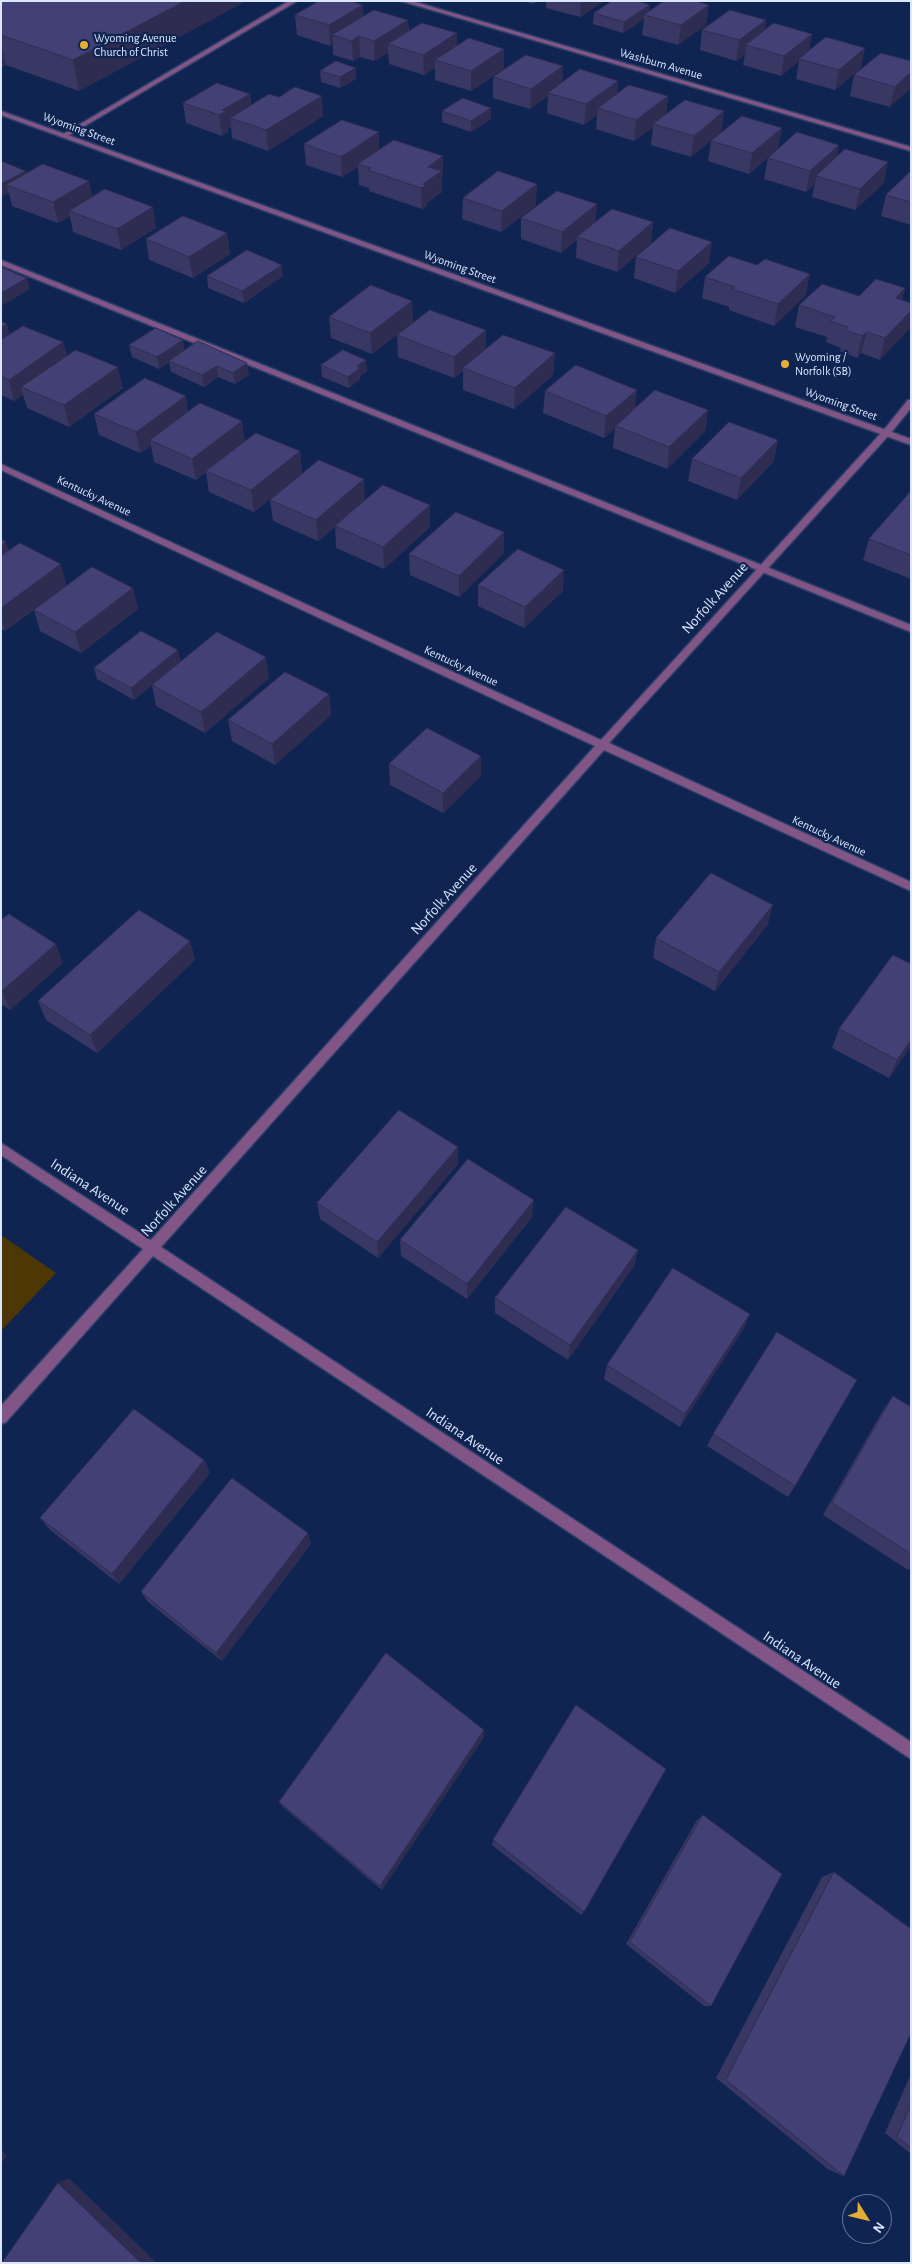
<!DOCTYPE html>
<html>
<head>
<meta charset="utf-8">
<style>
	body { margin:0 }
	#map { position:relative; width:912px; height:2264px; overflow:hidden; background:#0f2450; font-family:"Alegreya Sans",sans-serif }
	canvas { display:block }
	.frame { position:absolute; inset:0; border:2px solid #dbe7fe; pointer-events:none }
	.north { position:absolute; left:842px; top:2194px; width:50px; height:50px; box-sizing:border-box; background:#0f2450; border:1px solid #617296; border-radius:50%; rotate:126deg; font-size:14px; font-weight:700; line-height:20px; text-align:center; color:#dbe7fe }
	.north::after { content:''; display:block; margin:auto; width:18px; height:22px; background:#e4ae35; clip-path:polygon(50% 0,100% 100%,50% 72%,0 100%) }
</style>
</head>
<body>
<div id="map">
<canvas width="912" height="2264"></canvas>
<div class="frame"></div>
<div class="north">N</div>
</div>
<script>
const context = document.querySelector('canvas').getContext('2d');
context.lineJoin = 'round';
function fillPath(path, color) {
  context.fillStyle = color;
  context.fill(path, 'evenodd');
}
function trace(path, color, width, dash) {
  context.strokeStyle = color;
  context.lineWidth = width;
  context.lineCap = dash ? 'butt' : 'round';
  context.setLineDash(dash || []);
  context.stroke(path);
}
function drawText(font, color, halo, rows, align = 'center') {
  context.font = font + ' "Alegreya Sans",sans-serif';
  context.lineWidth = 4.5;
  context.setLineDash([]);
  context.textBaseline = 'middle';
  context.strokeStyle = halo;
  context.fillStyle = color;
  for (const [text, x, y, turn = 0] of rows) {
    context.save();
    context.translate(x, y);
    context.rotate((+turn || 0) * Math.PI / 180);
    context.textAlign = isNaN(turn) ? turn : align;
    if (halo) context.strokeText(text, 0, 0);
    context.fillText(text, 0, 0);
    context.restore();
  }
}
const green = new Path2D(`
	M1,1235L56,1273L1,1331Z`);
const service = new Path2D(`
	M289,1H297L66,137L60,136Z
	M1,260L911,625V632L1,265Z`);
const minor = new Path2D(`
	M401,1H412L911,147V151Z
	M908,400H911V408L889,435L609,743L911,882V891L604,750L161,1247L911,1742V1759L153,1256L6,1422L1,1424V1406L143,1249L1,1155V1143L151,1240L595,746L1,470V464L601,740L883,431Z`);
const tertiary = new Path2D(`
	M1,111L911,439V445L1,115Z`);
const wall = new Path2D(`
	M1,1H246L79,91L6,65L1,67Z
	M523,1H538L533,4Z
	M546,1H604L580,17L546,8Z
	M709,5L706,25L678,45L642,35L644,19L623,33L593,24L594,13L650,11Z
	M295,15L364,16L408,20L409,31L457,46L504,69L471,91L435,80V68L424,75L389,64L388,53L374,61L360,57L353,61L333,55V44L330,46L297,35Z
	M766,20L765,30L812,34L809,51L861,68L835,90L796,79L799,61L781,76L743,65L745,54L736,61L700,50L702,30Z
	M911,61L890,107L850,96L854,75Z
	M563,66L562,82L618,81L617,94L668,96L666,114L724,111L721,132L691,157L651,145L653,127L634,141L596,129L597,115L584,125L547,113L548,96L530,109L493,98V77Z
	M320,71L356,79L340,88L321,82Z
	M250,94L251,105L323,116L268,151L232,138L231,127L228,129V132L222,136L186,123L183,103Z
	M491,108V119L471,132L442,122V111Z
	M782,128L778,149L749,174L708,161L711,141Z
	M304,144L443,177H442V192L427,203V206L422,209L369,191V188L359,185L358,167L342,177L306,165Z
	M839,145L836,157L884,183L855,210L812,197L815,184L806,192L764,179L768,158Z
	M1,161L26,173L89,181L92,197L156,228L121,250L73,232L70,216L58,223L12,206L9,193L1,197Z
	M911,171V225L881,216L886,195Z
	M463,198L536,205L501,232L462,219Z
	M597,204L595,222H653L651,243L617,272L576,258L577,240L561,253L521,239V218Z
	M227,233L230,254L193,278L149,260L146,239Z
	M636,257L709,263L675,293L634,278Z
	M207,276H283L244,303L208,288Z
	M705,277L806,295L774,326L729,310V307L702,298Z
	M905,288L902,300L880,360L861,353L857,358L840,351L841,348L826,342L827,337L795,327L799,305Z
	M412,301L413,322L372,354L331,338L329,317Z
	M1,321L7,324L9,334L63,342L67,356L123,388L69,427L27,408L23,395L14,401L1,395Z
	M486,330V349L555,353L553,375L514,409L463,390V371L454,378L398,357L397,335Z
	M129,345L185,350L249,375L235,384L218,377L204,387L171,372L169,362L159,369L132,357Z
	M321,365L367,371L360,376V379L349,388L322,377Z
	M545,391L635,408L708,410L705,431L667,469L613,448L615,428L604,438L543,413Z
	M188,412L242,421L244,442L300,451L302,473L254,512L209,492L206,472L196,480L154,462L151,446L140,453L99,435L94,414Z
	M692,459L774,461L737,500L688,481Z
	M911,491V579L863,560L869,539Z
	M270,500H365L430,505V527L384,569L336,548L335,527L318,541L273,521Z
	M504,532V553L459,597L410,575L409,554Z
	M1,539L9,550L67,586L133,588L138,609L81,653L40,631L34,610L5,631L1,629Z
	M478,585L563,591L524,628L478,606Z
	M94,668L269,678L205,733L156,706L152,685L134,700L97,679Z
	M329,694L331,715L275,765L232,741L228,720Z
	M389,764L481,776L443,813L390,785Z
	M1,920L63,963L10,1010L1,1004Z
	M768,924L715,991L653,958L656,938Z
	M190,941L195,960L97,1053L46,1020L38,1001Z
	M839,1029L911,1046L889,1078L832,1048Z
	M458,1147V1164L378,1258L320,1219L317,1203Z
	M532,1217L467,1299L401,1256L400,1240Z
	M638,1250L634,1266L568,1360L495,1313V1298Z
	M744,1328L680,1427L604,1379L607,1365Z
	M893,1396L911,1407V1567L908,1570L823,1515L883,1410Z
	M713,1434L795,1486L788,1497L707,1446Z
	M204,1460L210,1473L119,1584L50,1530L40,1518Z
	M311,1544L222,1661L148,1602L141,1592Z
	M484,1737L382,1890L283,1807L279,1802Z
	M703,1815L711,2006H704L626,1944L697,1820Z
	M493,1840L584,1912L581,1915L492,1845Z
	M834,1872L844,2176L829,2170L716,2078L822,1877Z
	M911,2074V2154L885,2133Z`);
const shadedWall = new Path2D(`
	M185,1H246L79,91L73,60Z
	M581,1H604L580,17Z
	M363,5L364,25L332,35L333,44L330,46L329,25Z
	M650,5L649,16L644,15V19L623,33L624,22Z
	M709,5L706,25L678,45L681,25Z
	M408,20L409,40L388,44V53L374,61V41Z
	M766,20L763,40L746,45L745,54L736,61L739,40Z
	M457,33V53L435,60V68L424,75L423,55Z
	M812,34L808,54L799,59V61L781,76L784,56Z
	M359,36L360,57L353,61L352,41Z
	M1,43L6,65L1,67Z
	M865,48L861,68L835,90L839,70Z
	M504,49V69L471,91V71Z
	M563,66L562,86L548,93V96L530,109L531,89Z
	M356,68V79L340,88V77Z
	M911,72V88L890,107L895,87Z
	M618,81L616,101L598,108L597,115L584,125L586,104Z
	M250,94L252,114L230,118L231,127L228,129V132L222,136L219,115L222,110Z
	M322,96L323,116L268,151L266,130Z
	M668,96L666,117L653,124V127L634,141L636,120Z
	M491,108V119L471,132V121Z
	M724,111L721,132L691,157L694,136Z
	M782,128L778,149L749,174L752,153Z
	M379,132V152L358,164V167L342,177L341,157Z
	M839,145L835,166L816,176L815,184L806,192L810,171Z
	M443,156V177H442V192L427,203V206L422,209L421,188L428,167Z
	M888,162L884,183L855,210L860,189Z
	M26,171L28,182L6,185L9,193L1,197V184Z
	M89,181L93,202L69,211L70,216L58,223L53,202Z
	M537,184L536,205L501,232L502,211Z
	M597,204L595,225L577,237V240L561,253L562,232Z
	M153,207L156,228L121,250L117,229Z
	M653,222L651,243L617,272L619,251Z
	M227,233L230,254L193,278L189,257Z
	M712,242L709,263L675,293L678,271Z
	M282,265L283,276L244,303L242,291Z
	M810,274L806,295L774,326L778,304Z
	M27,278L30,289L1,306V293Z
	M905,288L899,310L896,298Z
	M412,301L413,322L372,354L370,333Z
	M911,311V327L880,360L885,338Z
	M7,324L12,345L1,352V327Z
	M486,330V352L463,368V371L454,378V357Z
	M867,332L861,353L857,358L862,336Z
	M183,340L185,352L169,361V362L159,369L157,357Z
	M63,342L68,364L21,387L23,395L14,401L9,380Z
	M555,353L553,375L514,409L515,388Z
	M366,360L367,371L360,376V379L349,388L348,377L357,366Z
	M247,363L249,375L235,384L233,373Z
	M217,366L218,377L204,387L202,375Z
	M118,367L123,388L69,427L64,405Z
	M637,390L635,411L616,426L615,428L604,438L606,416Z
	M186,396L189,417L150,440L151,446L140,453L136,432Z
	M708,410L705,431L667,469L669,447Z
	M242,421L245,443L206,471V472L196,480L192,459Z
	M778,440L774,461L737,500L741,478Z
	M300,451L302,473L254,512L251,490Z
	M364,479L365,501L318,541L316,520Z
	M430,505V527L384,569L383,547Z
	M504,532V553L459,597V576Z
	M6,542L10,553L1,559V545Z
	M61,564L67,586L5,631L1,618V608Z
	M564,570L563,591L524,628L525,607Z
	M133,588L138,609L81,653L75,632Z
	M178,650L181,662L134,700L131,688Z
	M266,657L269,678L205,733L201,712Z
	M329,694L331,715L275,765L272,744Z
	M481,756V776L443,813V793Z
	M773,905L768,924L715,991L719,972Z
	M190,941L195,960L97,1053L90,1035Z
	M56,944L63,963L10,1010L2,991Z
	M911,1040V1046L889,1078L897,1060Z
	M458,1147V1164L378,1258L377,1242Z
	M534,1200L532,1217L467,1299V1284Z
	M638,1250L634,1266L568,1360L570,1345Z
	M750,1314L744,1328L680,1427L685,1414Z
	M204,1460L210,1473L119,1584L112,1574Z
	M308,1533L311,1544L222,1661L216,1653Z
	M484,1730V1737L382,1890L380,1886Z
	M1,2150L7,2156L1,2164Z
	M69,2178L157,2263H141L58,2183Z`);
const building = new Path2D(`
	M1,1H185L73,60L1,35Z
	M319,1H351L363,5L329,25L295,15Z
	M612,1H638L650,5L624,22L594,13Z
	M664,1H696L709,5L681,25L644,15Z
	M374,10L408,20L374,41L359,36L352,41L332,35Z
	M730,10L766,20L739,40L702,30Z
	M422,23L457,33L423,55L388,44Z
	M774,23L812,34L784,56L746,45Z
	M826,37L865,48L839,70L799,59Z
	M469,38L504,49L471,71L435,60Z
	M881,53L911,61V72L895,87L854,75Z
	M526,55L563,66L531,89L493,77Z
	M336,61L356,68L340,77L320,71Z
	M580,69L618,81L586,104L548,93Z
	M217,83L250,94L222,110L226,111L219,115L183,103Z
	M629,85L668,96L636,120L598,108Z
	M295,87L322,96L266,130L230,118L269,94L279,97Z
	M463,98L491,108L471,121L442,111Z
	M685,100L724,111L694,136L653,124Z
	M742,116L782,128L752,153L711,141Z
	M342,120L379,132L341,157L304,144Z
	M797,132L839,145L810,171L768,158Z
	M394,140L443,156L428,167L442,171L423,184L427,185L421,188L368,170L371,168L358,164Z
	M845,149L888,162L860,189L816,176Z
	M1,161L26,171L1,184Z
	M43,164L89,181L53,202L6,185Z
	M498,171L537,184L502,211L463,198Z
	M911,171V202L886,195Z
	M105,189L153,207L117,229L69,211Z
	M557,191L597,204L562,232L521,218Z
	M612,209L653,222L619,251L577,237Z
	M183,216L227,233L189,257L146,239Z
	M670,228L712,242L678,271L636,257Z
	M247,250L282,265L242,291L207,276Z
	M729,256L757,265L765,259L810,274L778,304L732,289L735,287L705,277Z
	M1,267L27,278L1,293Z
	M876,279L905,288L896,298L911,303V311L885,338L867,332L862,336L845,330L848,327L830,321L835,317L799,305L822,284L859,296Z
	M371,285L412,301L370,333L329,317Z
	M430,310L486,330L454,357L397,335Z
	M1,321L7,324L1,327Z
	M23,326L63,342L9,380L1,376V340Z
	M156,328L183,340L157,357L129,345Z
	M503,335L555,353L515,388L463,368Z
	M198,341L247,363L233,373L217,366L202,375L169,361Z
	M76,350L118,367L64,405L21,387Z
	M343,350L366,360L357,366L360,368L348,377L321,365Z
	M576,365L637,390L606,416L545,391Z
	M145,378L186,396L136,432L94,414Z
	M655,390L708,410L669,447L616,426Z
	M200,403L242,421L192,459L150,440Z
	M729,422L778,440L741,478L692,459Z
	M256,433L300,451L251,490L206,471Z
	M319,460L364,479L316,520L270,500Z
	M383,485L430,505L383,547L335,526Z
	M911,491V555L869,539Z
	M456,512L504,532L459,576L409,554Z
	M1,539L6,542L1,545Z
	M20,543L61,564L1,608V556Z
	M518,549L564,570L525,607L478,585Z
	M92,567L133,588L75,632L34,610Z
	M141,631L178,650L131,688L94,668Z
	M217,632L266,657L201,712L152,685Z
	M285,672L329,694L272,744L228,720Z
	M427,728L481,756L443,793L389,764Z
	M711,873L773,905L719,972L656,938Z
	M139,910L190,941L90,1035L38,1001Z
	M9,914L56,944L2,991H1V920Z
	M893,955L911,964V1040L897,1060L839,1029Z
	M399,1110L458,1147L377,1242L317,1203Z
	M468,1159L534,1200L467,1284L400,1240Z
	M566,1207L638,1250L570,1345L495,1298Z
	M673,1268L750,1314L685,1414L607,1365Z
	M777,1332L857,1380L795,1486L713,1434Z
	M893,1396L911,1407V1554L832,1503Z
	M134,1409L204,1460L112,1574L40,1518Z
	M232,1478L308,1533L216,1653L141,1592Z
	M386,1653L484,1730L380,1886L279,1802Z
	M576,1705L666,1769L584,1912L493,1840Z
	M703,1815L782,1874L711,2006L630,1942Z
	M834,1872L911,1929V2033L844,2176L726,2080Z
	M911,2105V2148L897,2137Z
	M58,2183L141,2263H2Z`);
const markers = [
	[84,45,5,"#e4ae35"],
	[785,364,5,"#e4ae35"]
];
const farPoinames = [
	["Wyoming Avenue",94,38],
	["Church of Christ",94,52],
	["Wyoming /",795,357],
	["Norfolk (SB)",795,371]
];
const farStreetnames = [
	["Washburn Avenue",661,64,16],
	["Wyoming Street",79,129,20],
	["Wyoming Street",460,267,20],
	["Wyoming Street",841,404,20],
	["Kentucky Avenue",94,496,25],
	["Kentucky Avenue",461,666,25],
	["Kentucky Avenue",829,836,25]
];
const streetNames = [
	["Norfolk Avenue",715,598,-48],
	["Norfolk Avenue",444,899,-48],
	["Indiana Avenue",90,1187,33],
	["Norfolk Avenue",174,1201,-48],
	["Indiana Avenue",465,1436,34],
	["Indiana Avenue",802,1660,34]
];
fillPath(green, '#4c3705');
trace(service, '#2c3f68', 3);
trace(minor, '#2c3f68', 3);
trace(tertiary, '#2c3f68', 3);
fillPath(service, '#815686');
fillPath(minor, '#815686');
fillPath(tertiary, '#815686');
fillPath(wall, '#393764');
fillPath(shadedWall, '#2e2d51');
fillPath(building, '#424074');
trace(building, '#2e2d51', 1);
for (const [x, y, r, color] of markers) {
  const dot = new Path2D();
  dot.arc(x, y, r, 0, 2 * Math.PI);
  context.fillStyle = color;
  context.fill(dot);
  trace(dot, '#0f2450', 2);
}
drawText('12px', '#dbe7fe', '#0f2450', farPoinames, 'left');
drawText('12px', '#dbe7fe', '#0f2450', farStreetnames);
drawText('15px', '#dbe7fe', '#0f2450', streetNames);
</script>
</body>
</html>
